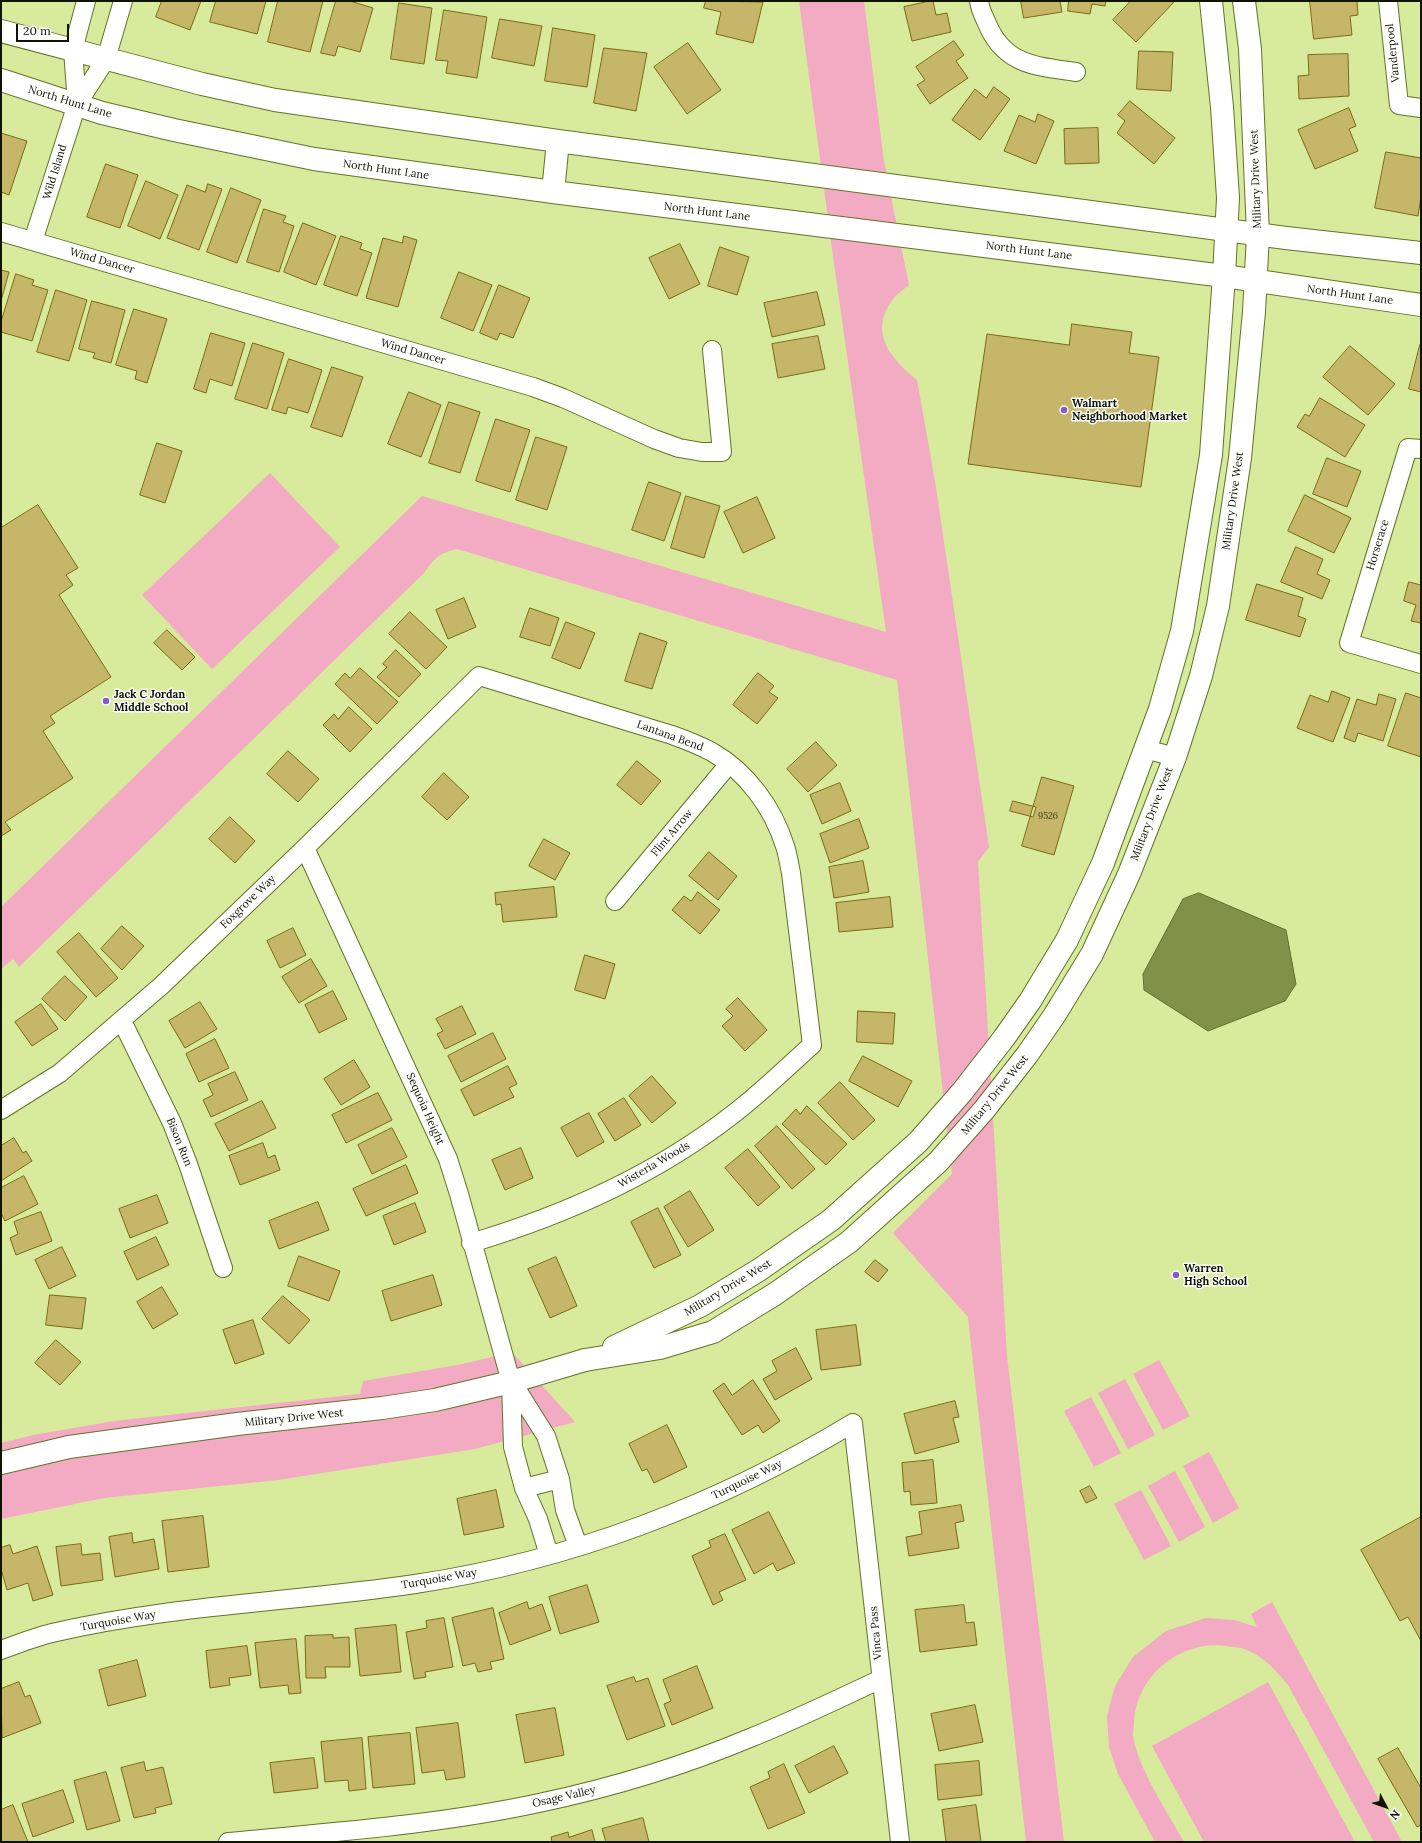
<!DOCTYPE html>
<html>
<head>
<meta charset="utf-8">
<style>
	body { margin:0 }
	#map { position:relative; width:1422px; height:1843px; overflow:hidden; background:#d8ea9c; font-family:Lora,serif }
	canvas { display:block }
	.frame { position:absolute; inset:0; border:2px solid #0f1400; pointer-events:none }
	.north { position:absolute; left:1366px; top:1787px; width:40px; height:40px; -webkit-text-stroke:3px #fff; paint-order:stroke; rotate:131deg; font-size:11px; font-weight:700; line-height:16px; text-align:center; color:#0f1400 }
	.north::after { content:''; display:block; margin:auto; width:14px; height:18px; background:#0f1400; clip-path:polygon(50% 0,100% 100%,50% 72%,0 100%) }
	.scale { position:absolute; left:16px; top:24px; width:53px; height:18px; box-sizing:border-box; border:2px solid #0f1400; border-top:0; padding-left:5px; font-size:12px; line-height:14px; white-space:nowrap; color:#0f1400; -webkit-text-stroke:3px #fff; paint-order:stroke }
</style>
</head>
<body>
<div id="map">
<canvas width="1422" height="1843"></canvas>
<div class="frame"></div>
<div class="north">N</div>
<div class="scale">20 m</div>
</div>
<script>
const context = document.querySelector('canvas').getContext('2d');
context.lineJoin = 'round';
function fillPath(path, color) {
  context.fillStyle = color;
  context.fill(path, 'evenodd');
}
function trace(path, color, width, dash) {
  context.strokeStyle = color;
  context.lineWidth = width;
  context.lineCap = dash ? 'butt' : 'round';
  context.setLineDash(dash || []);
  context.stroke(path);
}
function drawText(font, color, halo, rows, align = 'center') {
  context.font = font + ' Lora,serif';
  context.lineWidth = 3;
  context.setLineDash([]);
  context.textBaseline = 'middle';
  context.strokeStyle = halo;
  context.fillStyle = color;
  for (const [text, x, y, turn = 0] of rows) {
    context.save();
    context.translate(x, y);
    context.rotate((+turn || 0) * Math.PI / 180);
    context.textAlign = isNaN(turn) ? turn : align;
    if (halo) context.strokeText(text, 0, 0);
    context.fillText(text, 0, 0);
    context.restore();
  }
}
const green = new Path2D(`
	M799,1H864L884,162L909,285C904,289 897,294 893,299C868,332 890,358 917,380L935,481L989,847L978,862L1007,1356L1064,1842H1026L968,1317L893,1233L952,1174L897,680L457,549C440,553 435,557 425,572L19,967L13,959L1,969V907L422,496L886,632L832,249Z
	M270,473L340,547L212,669L142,595Z
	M512,1352L575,1422L475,1449L278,1480L104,1498L1,1519V1443L33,1435L114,1421L360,1394L363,1381L463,1364Z
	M1159,1360L1190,1416L1163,1430L1133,1374Z
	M1125,1379L1155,1435L1128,1449L1098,1393Z
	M1091,1397L1121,1453L1094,1467L1064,1411Z
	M1209,1452L1239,1508L1213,1523L1183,1466Z
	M1175,1471L1205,1527L1179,1542L1148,1486Z
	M1141,1490L1171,1546L1144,1560L1114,1504Z
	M1272,1602L1402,1842H1374L1288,1685C1275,1670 1266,1658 1247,1650C1243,1648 1237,1647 1232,1647C1185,1637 1138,1672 1134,1720C1134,1725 1133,1731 1133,1735C1137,1767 1168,1813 1184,1842H1155L1118,1774L1109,1747L1107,1716L1115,1686L1133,1657L1166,1631L1206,1618L1234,1620L1257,1627L1251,1614Z
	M1268,1682L1355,1842H1204L1152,1746Z`);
const water = new Path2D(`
	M1199,893L1286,930L1296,984L1285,1001L1208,1031L1144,990L1143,974L1183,899Z`);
const building = new Path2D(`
	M162,1H201L190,30L156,17Z
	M216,1H266L257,34L210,22Z
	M278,1H323L310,52L268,42Z
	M336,1H350L373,8L360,52L338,46L335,56L321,53Z
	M706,1L763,2L753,43L716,34L721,12L704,8Z
	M930,1H933L936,15L947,13L951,32L912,41L904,7Z
	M1021,1H1060L1062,12L1024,18Z
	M1069,1H1106L1105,6L1092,4L1090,14L1068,11Z
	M1131,1H1174V2L1136,42L1113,20Z
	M1310,1H1357L1358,15L1350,16L1352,35L1314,39Z
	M399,3L432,8L424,64L391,59Z
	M444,10L487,17L477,78L446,73L448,61L436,60Z
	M500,19L542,26L534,66L492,58Z
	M553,28L595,35L587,87L545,81Z
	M954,41L964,55L956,61L968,78L930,104L917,85L925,80L916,67Z
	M688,43L721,90L687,114L654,67Z
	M604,48L647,53L636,111L594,103Z
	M1139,51L1173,52L1171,91L1137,89Z
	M1348,54L1349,96L1299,99L1298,76L1309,75L1308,55Z
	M994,87L1010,99L980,140L952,120L975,89L986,98Z
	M1130,101L1175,138L1154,164L1117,133L1125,121L1118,115Z
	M1349,108L1356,126L1349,129L1358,151L1315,169L1298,130Z
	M1038,114L1054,121L1036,164L1004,151L1019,115L1035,122Z
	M1098,128L1099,163L1065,164L1064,129Z
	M1,133L27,141L9,195L1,192Z
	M1386,152L1421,158V197L1418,216L1375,208Z
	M106,164L138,175L120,228L87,217Z
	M146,181L178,195L160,239L128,226Z
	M208,184L222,189L199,250L167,238L187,185L205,192Z
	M231,188L261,200L237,263L207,252Z
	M264,209L286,216L283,222L294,226L279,272L247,262Z
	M303,223L336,236L316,285L284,272Z
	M341,236L362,243L360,249L372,253L357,296L324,285Z
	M404,236L417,240L398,307L366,298L383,238L402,243Z
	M680,244L700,284L669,299L649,258Z
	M720,247L749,257L737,295L708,286Z
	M1,270L9,272L1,301Z
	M459,272L492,285L473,331L441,318Z
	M16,274L34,280L32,285L48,290L32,341L1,332V322Z
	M499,285L530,298L513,338L500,333L497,340L480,333Z
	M56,290L87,300L69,361L37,352Z
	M817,292L825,325L772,337L764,303Z
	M92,301L125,310L111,363L93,358L95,353L79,349Z
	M134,309L167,319L147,383L135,379L137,371L116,365Z
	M1072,324L1132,332L1129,353L1159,357L1141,487L968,464L987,334L1069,345Z
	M211,333L245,343L232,386L210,379L206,393L194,389Z
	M818,336L825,369L778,378L772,344Z
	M253,343L284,353L267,409L235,399Z
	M1420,345L1421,346V392L1409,389Z
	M1350,346L1395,384L1368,415L1323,377Z
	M289,359L322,370L308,413L288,407L286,414L272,410Z
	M332,367L363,377L342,437L311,427Z
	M409,392L441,405L421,457L388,444Z
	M1320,398L1365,425L1345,457L1297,427L1305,414L1309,416Z
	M449,402L480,412L460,473L429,463Z
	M496,419L530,430L510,492L476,481Z
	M536,437L567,447L547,510L516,500Z
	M157,443L182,451L165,503L140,495Z
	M1327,458L1361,471L1347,507L1313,494Z
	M649,482L681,493L664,541L632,530Z
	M1305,495L1351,518L1334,553L1288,531Z
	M686,496L720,506L704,558L671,548Z
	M757,497L775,538L743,553L724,512Z
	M38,505L78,568L66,575L73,585L59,595L111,677L50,716L55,723L43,731L73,778L5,822L11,830L1,836V528Z
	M1296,547L1323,559L1317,574L1330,580L1322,599L1281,582Z
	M1409,582L1421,585V623L1411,621L1416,605L1404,601Z
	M1257,584L1303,598L1298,616L1306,619L1300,637L1246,620Z
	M464,598L476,627L448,639L436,610Z
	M530,608L559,618L550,646L520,637Z
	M410,612L447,647L426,669L389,634Z
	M566,622L595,633L580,669L552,658Z
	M167,630L195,657L182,670L154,643Z
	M640,633L667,642L652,689L625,681Z
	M396,650L421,674L399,697L377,677L387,667L383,664Z
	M360,668L398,702L377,724L335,684L345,673L350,678Z
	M758,673L774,686L769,692L778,698L757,724L733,705Z
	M1332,691L1350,698L1333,742L1297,728L1310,695L1328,702Z
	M1406,693L1421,698V757L1388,746Z
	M1379,694L1396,699L1383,741L1358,733L1355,742L1344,738L1357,699L1376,705Z
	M349,707L372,729L350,752L323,725L334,714L338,719Z
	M816,742L837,765L808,792L787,769Z
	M288,751L319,779L298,802L267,774Z
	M637,761L661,781L641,805L617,785Z
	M444,773L469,797L447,820L422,797Z
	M1042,777L1074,786L1054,855L1022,846Z
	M840,783L851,811L822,824L810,795Z
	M1013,801L1036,807L1033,817L1010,811Z
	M230,817L255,841L235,863L209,839Z
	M859,819L869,848L830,863L820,834Z
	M544,839L570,853L555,880L529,866Z
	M709,852L737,876L718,900L689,876Z
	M863,861L869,892L834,898L829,867Z
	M554,887L557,917L503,922L501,904L496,905L495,893Z
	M698,892L720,910L700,934L672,910L684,896L691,901Z
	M890,897L893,927L839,932L836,903Z
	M122,926L144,946L122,970L101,949Z
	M293,928L306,955L280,968L267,941Z
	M79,933L118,978L96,997L57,952Z
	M585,955L615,964L605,999L575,990Z
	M311,959L327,986L299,1003L282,977Z
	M65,976L87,997L65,1021L42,999Z
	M333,991L347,1019L319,1033L305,1005Z
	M738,998L767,1030L745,1051L722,1026L733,1016L726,1009Z
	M200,1002L217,1029L185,1048L169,1021Z
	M41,1004L58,1029L32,1046L15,1022Z
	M462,1006L476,1034L445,1049L437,1034L443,1031L436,1019Z
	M858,1011L895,1013L893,1044L857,1042Z
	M493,1033L506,1059L461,1082L448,1056Z
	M215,1039L229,1068L199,1082L186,1054Z
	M863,1056L912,1081L898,1107L849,1081Z
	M354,1060L370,1087L341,1105L324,1079Z
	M508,1066L517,1084L509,1088L514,1097L474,1116L461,1090Z
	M235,1072L248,1100L211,1117L203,1100L213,1095L208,1084Z
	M652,1076L676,1103L652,1123L629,1096Z
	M840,1082L875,1120L853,1140L818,1103Z
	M378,1093L392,1120L346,1143L332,1115Z
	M624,1098L641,1125L615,1141L598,1114Z
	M262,1101L276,1128L229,1151L215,1124Z
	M807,1106L847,1144L826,1165L782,1124L796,1109L800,1114Z
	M589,1113L604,1142L577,1157L561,1128Z
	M777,1126L815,1169L792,1189L755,1146Z
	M392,1128L407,1157L372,1174L358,1145Z
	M14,1138L23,1153L26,1151L32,1161L1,1181V1146Z
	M263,1143L268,1158L275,1155L280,1170L240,1185L229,1156Z
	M521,1148L533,1178L505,1190L492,1160Z
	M748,1149L780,1187L758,1206L725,1168Z
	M406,1165L418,1193L366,1216L353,1189Z
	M24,1176L38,1204L5,1221L1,1213V1188Z
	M690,1191L714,1230L688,1247L664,1207Z
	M157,1195L168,1223L130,1238L119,1209Z
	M318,1202L329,1230L279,1249L269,1221Z
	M415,1203L426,1232L394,1245L383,1216Z
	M658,1208L681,1255L654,1268L631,1222Z
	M41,1212L52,1241L16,1255L10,1238L18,1234L14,1222Z
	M156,1237L169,1265L137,1280L124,1252Z
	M62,1247L76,1276L49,1289L35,1260Z
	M299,1256L340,1271L329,1301L288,1286Z
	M556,1257L577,1306L550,1318L528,1269Z
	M875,1260L888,1270L878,1282L865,1272Z
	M433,1275L442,1305L391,1321L382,1291Z
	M162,1287L178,1314L153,1329L137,1302Z
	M50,1295L86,1298L82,1329L46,1325Z
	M283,1296L310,1320L289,1344L262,1319Z
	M253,1320L264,1354L235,1364L223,1330Z
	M856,1325L861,1365L821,1370L816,1330Z
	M56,1340L81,1362L60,1385L35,1363Z
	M796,1348L812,1379L775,1400L763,1379L777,1371L772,1361Z
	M753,1380L780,1421L763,1433L758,1425L742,1435L713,1391L724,1383L732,1395Z
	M955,1401L959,1417L953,1418L959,1442L915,1454L904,1414Z
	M667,1425L687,1467L654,1483L647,1469L642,1471L629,1444Z
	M933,1460L937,1503L911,1505L910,1491L904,1492L902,1463Z
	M1090,1486L1097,1498L1086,1503L1080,1491Z
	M496,1490L504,1527L464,1535L457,1499Z
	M961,1505L964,1521L955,1523L959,1548L909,1556L906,1537L922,1534L919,1512Z
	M769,1512L795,1563L777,1571L773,1563L754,1574L732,1530Z
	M203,1516L209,1567L168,1572L162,1521Z
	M1421,1517V1641L1408,1617L1400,1621L1361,1550Z
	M132,1533L133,1543L154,1539L159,1569L115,1577L109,1537Z
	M725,1534L746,1580L719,1592L723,1600L713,1605L692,1556L711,1547L709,1541Z
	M81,1544L82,1555L100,1553L103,1580L61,1586L56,1547Z
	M10,1545L13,1554L37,1546L53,1595L33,1601L28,1583L7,1590L1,1569V1548Z
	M587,1585L599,1622L560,1634L549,1597Z
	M527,1602L529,1609L542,1604L551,1630L510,1645L499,1613Z
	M964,1605L966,1623L974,1622L977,1645L920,1652L915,1610Z
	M493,1608L504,1659L490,1662L492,1669L478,1672L475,1663L463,1666L452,1618Z
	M444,1618L453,1667L425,1672L426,1677L414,1679L406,1632L427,1628L426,1621Z
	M396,1625L401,1672L360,1676L355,1629Z
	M333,1635V1638L349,1637L350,1667H325L326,1678H306L305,1636Z
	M296,1639L301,1693L289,1694L288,1685L260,1688L255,1643Z
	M247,1646L251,1675L229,1678L230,1685L210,1688L206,1651Z
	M137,1660L146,1696L108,1706L99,1670Z
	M697,1666L713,1708L672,1725L664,1704L671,1701L663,1680Z
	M634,1677L636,1682L648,1678L665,1726L627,1740L607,1686Z
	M19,1682L25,1697L30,1695L41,1723L2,1738L1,1689Z
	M975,1705L983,1742L939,1751L931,1714Z
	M555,1708L564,1755L525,1763L516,1715Z
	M458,1723L465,1777L446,1780L444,1770L422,1773L416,1728Z
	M410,1733L415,1784L373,1788L368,1737Z
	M362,1738L366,1789L349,1791L348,1780L325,1782L321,1742Z
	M834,1746L848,1773L809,1793L795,1766Z
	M1398,1748L1421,1788V1825L1417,1827L1378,1759Z
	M314,1758L318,1788L274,1793L270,1763Z
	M979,1761L982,1795L938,1800L935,1765Z
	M144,1762L146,1771L163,1767L172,1804L155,1808L156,1813L134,1818L121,1768Z
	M784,1764L805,1813L768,1829L750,1787L770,1778L768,1772Z
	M106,1772L120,1821L87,1830L74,1781Z
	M63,1790L74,1822L33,1837L22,1804Z
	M13,1805L28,1842H1V1810Z
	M976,1805L981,1842H946L942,1810Z
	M643,1818L649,1842H606L602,1829Z
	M592,1830L595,1842H552L551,1837L568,1832L569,1837Z`);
const minor = new Path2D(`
	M979,1C980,8 983,15 986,21C1003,65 1035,66 1076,72
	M1388,1L1399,105L1421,108
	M77,104L73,50L86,1
	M1,232L533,387L563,398L654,439L679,448L702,452H722L712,350
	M33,241L77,104L106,59L123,1
	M1421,449L1408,448L1349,643L1421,664
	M1145,749L1175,757
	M305,848L448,1159L459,1194L511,1382L513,1447L524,1488L538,1519L549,1555
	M615,901L729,764
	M122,1021L172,1123L188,1164L223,1268
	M1,1110L60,1073L161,986L305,848L479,676L672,735C686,740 699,745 712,752C747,772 773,808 785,846C788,855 789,864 791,873L812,1045C786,1068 760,1094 732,1115C655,1175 565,1215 471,1243
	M512,1382L546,1436L560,1479L565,1510L578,1546
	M524,1488L560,1479
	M1,1650C18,1644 35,1637 52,1633C171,1605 294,1602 415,1584C570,1561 719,1504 853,1423L900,1842
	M228,1842C332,1832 437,1825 539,1803C610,1788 683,1766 750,1738C795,1720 838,1699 881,1679`);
const tertiary = new Path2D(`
	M1,1463L69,1447L237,1424L382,1408L435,1400L511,1382L585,1360`);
const secondary = new Path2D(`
	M1,31L202,84L275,100L558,141L1286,238L1421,253
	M1,80L102,113L174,130L314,159L553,192L1224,276L1421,305
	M553,192L558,141
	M614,1347L700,1306L759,1270L831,1220L918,1142L962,1092L1004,1038L1030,1001L1067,940L1103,863L1160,709L1182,631L1211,455L1224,276L1228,198L1222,107L1211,1
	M585,1360L660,1348L713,1332L775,1294L849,1242L938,1162L984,1110L1027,1055L1054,1016L1092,954L1129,874L1175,757L1201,676L1218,606L1240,458L1254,312L1258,234L1250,49L1244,1`);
const markers = [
	[1064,410,4,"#8858d1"],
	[106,701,4,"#8858d1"],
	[1176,1275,4,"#8858d1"]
];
const numberNames = [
	["9526",1048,816]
];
const streetNames = [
	["Vanderpool",1393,53,-96],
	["North Hunt Lane",70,102,17],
	["North Hunt Lane",386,170,8],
	["Wild Island",55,172,-73],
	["Military Drive West",1256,179,-92],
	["North Hunt Lane",707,212,7],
	["North Hunt Lane",1029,251,7],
	["Wind Dancer",102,261,16],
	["North Hunt Lane",1350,295,8],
	["Wind Dancer",413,352,16],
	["Military Drive West",1233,501,-82],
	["Horserace",1378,545,-73],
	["Lantana Bend",670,736,20],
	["Military Drive West",1152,814,-69],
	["Flint Arrow",672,833,-50],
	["Foxgrove Way",248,902,-44],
	["Military Drive West",995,1095,-51],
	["Sequoia Height",425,1109,66],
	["Bison Run",179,1142,68],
	["Wisteria Woods",654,1165,-30],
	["Military Drive West",728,1288,-31],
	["Military Drive West",294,1418,-6],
	["Turquoise Way",747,1480,-26],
	["Turquoise Way",439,1579,-10],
	["Turquoise Way",118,1621,-10],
	["Vinca Pass",876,1633,-95],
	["Osage Valley",564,1797,-13]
];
const poiNames = [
	["Walmart",1072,404],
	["Neighborhood Market",1072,417],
	["Jack C Jordan",114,695],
	["Middle School",114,708],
	["Warren",1184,1269],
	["High School",1184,1282]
];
fillPath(green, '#f2abc2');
fillPath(water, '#829148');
trace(water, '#606c32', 1);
fillPath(building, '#c5b669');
trace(building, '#796a13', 1);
trace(minor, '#647226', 20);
trace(tertiary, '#647226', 24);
trace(secondary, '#647226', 24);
trace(minor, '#fff', 18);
trace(tertiary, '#fff', 22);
trace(secondary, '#fff', 22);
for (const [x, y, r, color] of markers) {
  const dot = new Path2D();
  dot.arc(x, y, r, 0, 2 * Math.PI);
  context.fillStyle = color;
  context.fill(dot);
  trace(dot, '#fff', 1.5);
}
drawText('9px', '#3c3c1a', null, numberNames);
drawText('11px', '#0f1400', '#fff', streetNames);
drawText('bold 11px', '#0f1400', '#fff', poiNames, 'left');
</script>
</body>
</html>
